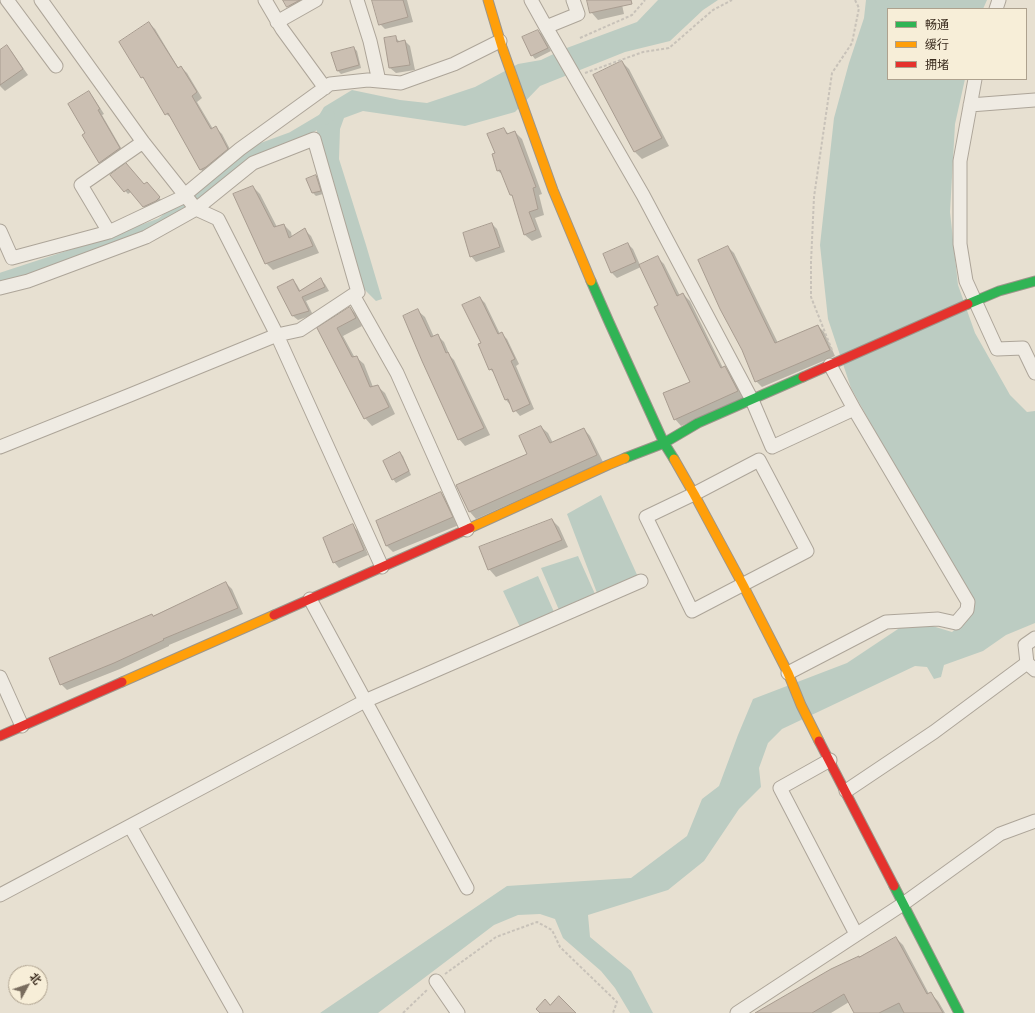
<!DOCTYPE html>
<html>
<head>
<meta charset="utf-8">
<style>
	body { margin:0 }
	#map { position:relative; width:1035px; height:1013px; overflow:hidden; background:#e7e0d1; font-family:Literata,"Noto Sans SC",serif }
	canvas { display:block }
	.legend { position:absolute; left:887px; top:8px; width:140px; height:72px; box-sizing:border-box; background:#f7eed8; border:1px solid #ada18e; margin:0; padding:5px 7px; list-style:none; font-size:12px; color:#3d2e20 }
	.legend li { display:flex; align-items:center; gap:8px; height:20px }
	.legend b { width:20px; border:1px solid #ada18e }
	.north { position:absolute; left:8px; top:965px; width:40px; height:40px; box-sizing:border-box; background:#f7eed8; border:1px solid #ada18e; border-radius:50%; rotate:50deg; font-size:11px; font-weight:700; line-height:16px; text-align:center; color:#3d2e20 }
	.north::after { content:''; display:block; margin:auto; width:14px; height:18px; background:#786c5e; clip-path:polygon(50% 0,100% 100%,50% 72%,0 100%) }
</style>
</head>
<body>
<div id="map">
<canvas width="1035" height="1013"></canvas>
<ul class="legend">
<li><b style="height:5px;background:#30b455"></b>畅通</li>
<li><b style="height:5px;background:#ff9f0a"></b>缓行</li>
<li><b style="height:5px;background:#e5322d"></b>拥堵</li>
</ul>
<div class="north">北</div>
</div>
<script>
const context = document.querySelector('canvas').getContext('2d');
context.lineJoin = 'round';
function fillPath(path, color) {
  context.fillStyle = color;
  context.fill(path, 'evenodd');
}
function trace(path, color, width, dash) {
  context.strokeStyle = color;
  context.lineWidth = width;
  context.lineCap = dash ? 'butt' : 'round';
  context.setLineDash(dash || []);
  context.stroke(path);
}
const water = new Path2D(`
	M658,0H718L703,10L670,41L625,52L540,86L515,112L465,126L363,111L344,118L340,129L339,159L366,245L382,299L376,301L363,288L318,136L315,122L324,107L352,90L400,100L427,103L475,87L518,64L541,60L564,49L637,22Z
	M866,0H987L983,9H888V79H965L955,124L950,212L958,285L975,333L1010,395L1027,412L1035,411V623L1006,635L983,651L944,665L941,677L934,679L927,667L915,666L782,729L768,743L759,768L761,787L739,809L704,861L668,890L588,915L590,937L631,971L653,1013H630L615,988L601,971L563,938L555,919L540,914L518,915L494,925L378,1013H320L507,886L631,878L687,836L702,799L719,786L738,735L753,699L847,663L901,627L919,622L952,632L962,623L972,610L917,507L851,388L828,319L820,245L834,118L849,63L864,18Z
	M601,495L638,577L597,593L567,514Z
	M578,556L595,594L559,610L541,568Z
	M538,576L554,612L520,627L503,591Z`);
const shadow = new Path2D(`
	M284,0H311L293,12Z
	M373,0H407L413,22L385,29L380,24Z
	M588,0H621L624,14L598,20L591,12Z
	M149,23L155,29L179,69L181,67L187,73L202,98L197,102L213,129L216,128L222,134L233,155L207,175L201,170L173,119L166,114L147,82L142,77L120,42Z
	M538,31L542,34L551,51L535,59L532,55Z
	M395,37L400,42L405,41L410,46L415,70L396,73L390,68L385,39Z
	M7,47L12,52L28,75L5,91L0,86V51Z
	M354,48L357,51L361,68L341,74L337,70Z
	M622,62L629,69L669,146L642,159L635,152L594,76Z
	M89,92L93,97L104,114L102,115L124,153L104,167L100,162L86,134Z
	M503,129L509,134L515,132L522,139L542,194L539,195L544,215L535,218L542,237L532,241L525,235L514,198L511,195L503,175L498,171L493,155L496,154Z
	M111,175L150,187L162,201L148,210L131,192L128,194Z
	M316,176L319,180L323,194L316,196L313,193Z
	M253,187L260,194L277,227L284,225L291,232L292,237L305,230L311,236L319,253L273,270L266,263Z
	M492,224L497,229L505,252L476,262L471,256Z
	M628,244L633,249L640,265L657,257L664,264L680,296L683,294L690,301L723,368L725,367L732,374L744,398L681,426L675,419L691,382L659,306L641,267L617,278L612,273L605,255Z
	M728,247L734,253L778,343L818,326L824,332L835,356L762,387L756,381Z
	M293,280L297,285L301,292L321,280L325,284L329,291L306,301L313,315L298,320L293,316Z
	M480,298L485,303L500,334H502L507,339L519,364L516,366L534,409L520,416L506,400L495,374L490,369L482,344Z
	M350,308L357,315L362,326L343,336L355,358L356,357L364,364L373,387L377,386L385,393L395,414L372,426L365,418L319,329Z
	M418,311L425,317L434,337L438,336L444,342L450,356L454,360L490,435L465,446L459,439Z
	M541,427L548,433L553,443L584,429L590,436L603,462L476,519L470,512L457,486L528,454Z
	M400,453L403,456L411,475L396,483L393,479Z
	M441,493L448,501L459,525L393,552L386,545Z
	M552,520L559,527L568,547L496,577L489,569Z
	M353,526L358,531L368,555L339,568L334,562Z
	M226,583L232,589L243,614L169,645V646L120,669L67,690L61,684L154,617Z
	M896,938L903,945L929,994H931L938,1001L945,1013H855L849,1002L831,1013H757Z`);
const canal = new Path2D(`
	M0,279L104,245L161,224L251,153L292,138L329,116`);
const building = new Path2D(`
	M283,0H300L287,7Z
	M372,0H403L408,17L379,25Z
	M587,0H631L632,4L590,13Z
	M149,22L178,68L181,66L197,92L192,96L211,129L216,126L228,149L206,167L200,170L168,113L165,115L143,77L141,78L119,42Z
	M538,30L548,48L531,56L522,37Z
	M396,36L397,42L405,40L410,65L389,68L384,38Z
	M7,45L23,69L0,85V50Z
	M354,47L359,65L337,71L331,53Z
	M622,61L662,138L634,152L593,75Z
	M89,91L100,109L98,110L120,148L99,163L82,135L85,133L68,104Z
	M504,128L507,134L515,131L536,187L533,188L538,209L529,212L536,230L524,235L512,195H510L500,170L497,171L492,154L495,153L487,134Z
	M126,163L144,184L147,182L160,197L156,201L143,207L128,189L124,192L110,175Z
	M316,175L321,191L312,193L306,179Z
	M253,186L274,227L284,224L289,238L305,228L313,246L265,264L233,194Z
	M492,223L500,247L470,257L463,233Z
	M628,243L636,262L611,273L603,254Z
	M728,246L775,343L818,325L830,350L755,382L742,350L720,309L698,260Z
	M658,256L677,296L683,293L721,368L725,366L738,391L674,420L663,393L690,382L654,307L658,305L639,265Z
	M321,278L325,287L302,297L309,311L292,316L277,287L293,279L299,291Z
	M480,297L498,334L502,332L515,359L511,361L530,404L513,412L508,399L505,400L492,369L489,370L478,344L481,343L462,305Z
	M350,307L356,318L337,328L352,357L357,356L370,387L378,385L389,407L364,419L317,328Z
	M418,309L431,337L438,334L446,353L448,352L484,428L458,440L422,361L403,316Z
	M541,426L550,443L584,428L597,455L469,512L456,485L527,454L519,436Z
	M400,452L409,471L392,480L383,461Z
	M441,492L453,517L386,546L376,521Z
	M552,519L562,540L488,570L479,547Z
	M353,524L364,550L333,563L323,538Z
	M226,582L238,608L163,639L164,640L114,663L60,685L49,658L152,614L153,616Z
	M896,937L927,994L931,992L943,1013H904L899,1003L879,1013H854L844,994L812,1013H755L831,969L859,956V957Z
	M559,996L576,1013H540L536,1009L545,999L550,1005Z`);
const path = new Path2D(`
	M580,38L632,15L645,0
	M585,73L643,52L669,48L713,10L732,0
	M832,350L811,297V262L814,197L832,73L852,43L859,8L855,0
	M445,974L496,937L537,922L552,930L560,947L617,1002L613,1013
	M403,1013L428,989`);
const street = new Path2D(`
	M7,0L56,66
	M41,0L143,142L196,209L218,219L277,335L382,567
	M265,0L282,29L325,88
	M357,0L370,41L379,81
	M531,0L546,27L643,195L752,400L772,447L854,409L830,365
	M996,9L999,0
	M277,22L316,0
	M546,27L578,14L573,0
	M975,79L960,161V244L966,281L997,349L1023,348L1035,373
	M970,105L1035,100
	M0,231L12,258L109,232L181,198L240,149L330,84L368,80L401,83L454,64L500,41
	M109,232L81,185L143,142
	M0,288L28,281L146,237L196,209L253,163L314,139L358,292L353,295
	M0,447L130,395L277,335L300,330L353,295L397,373L467,530
	M759,460L807,551L692,611L646,517L694,494Z
	M310,599L467,888
	M1027,663L1025,645L1035,638
	M788,673L886,622L938,619L956,623L967,610L968,602L854,409
	M0,677L22,726
	M830,760L780,788L856,934
	M846,791L934,732L1027,663L1035,670
	M130,826L236,1013
	M0,895L365,701L641,581
	M436,981L458,1013
	M737,1013L903,904L1000,834L1035,821`);
const fast = new Path2D(`
	M591,281L609,322L664,443L674,459
	M968,304L999,291L1035,281
	M625,458L664,443L698,423L803,377
	M894,886L959,1013`);
const slow = new Path2D(`
	M488,0L502,47L553,190L591,281
	M674,459L694,494L743,585L788,673L801,705L819,741
	M470,528L608,465L625,458
	M122,682L274,615`);
const jam = new Path2D(`
	M803,377L968,304
	M274,615L470,528
	M0,736L122,682
	M819,741L894,886`);
fillPath(water, '#bcccc2');
fillPath(shadow, '#0003');
trace(canal, '#bcccc2', 12);
fillPath(building, '#cbbfb2');
trace(building, '#a89c90', 1);
trace(street, '#ada599', 15);
trace(fast, '#9c958a', 11);
trace(slow, '#9c958a', 11);
trace(jam, '#9c958a', 11);
trace(path, '#c8c2b9', 2, [3, 2]);
trace(street, '#efebe3', 13);
trace(fast, '#30b455', 9);
trace(slow, '#ff9f0a', 9);
trace(jam, '#e5322d', 9);
</script>
</body>
</html>
